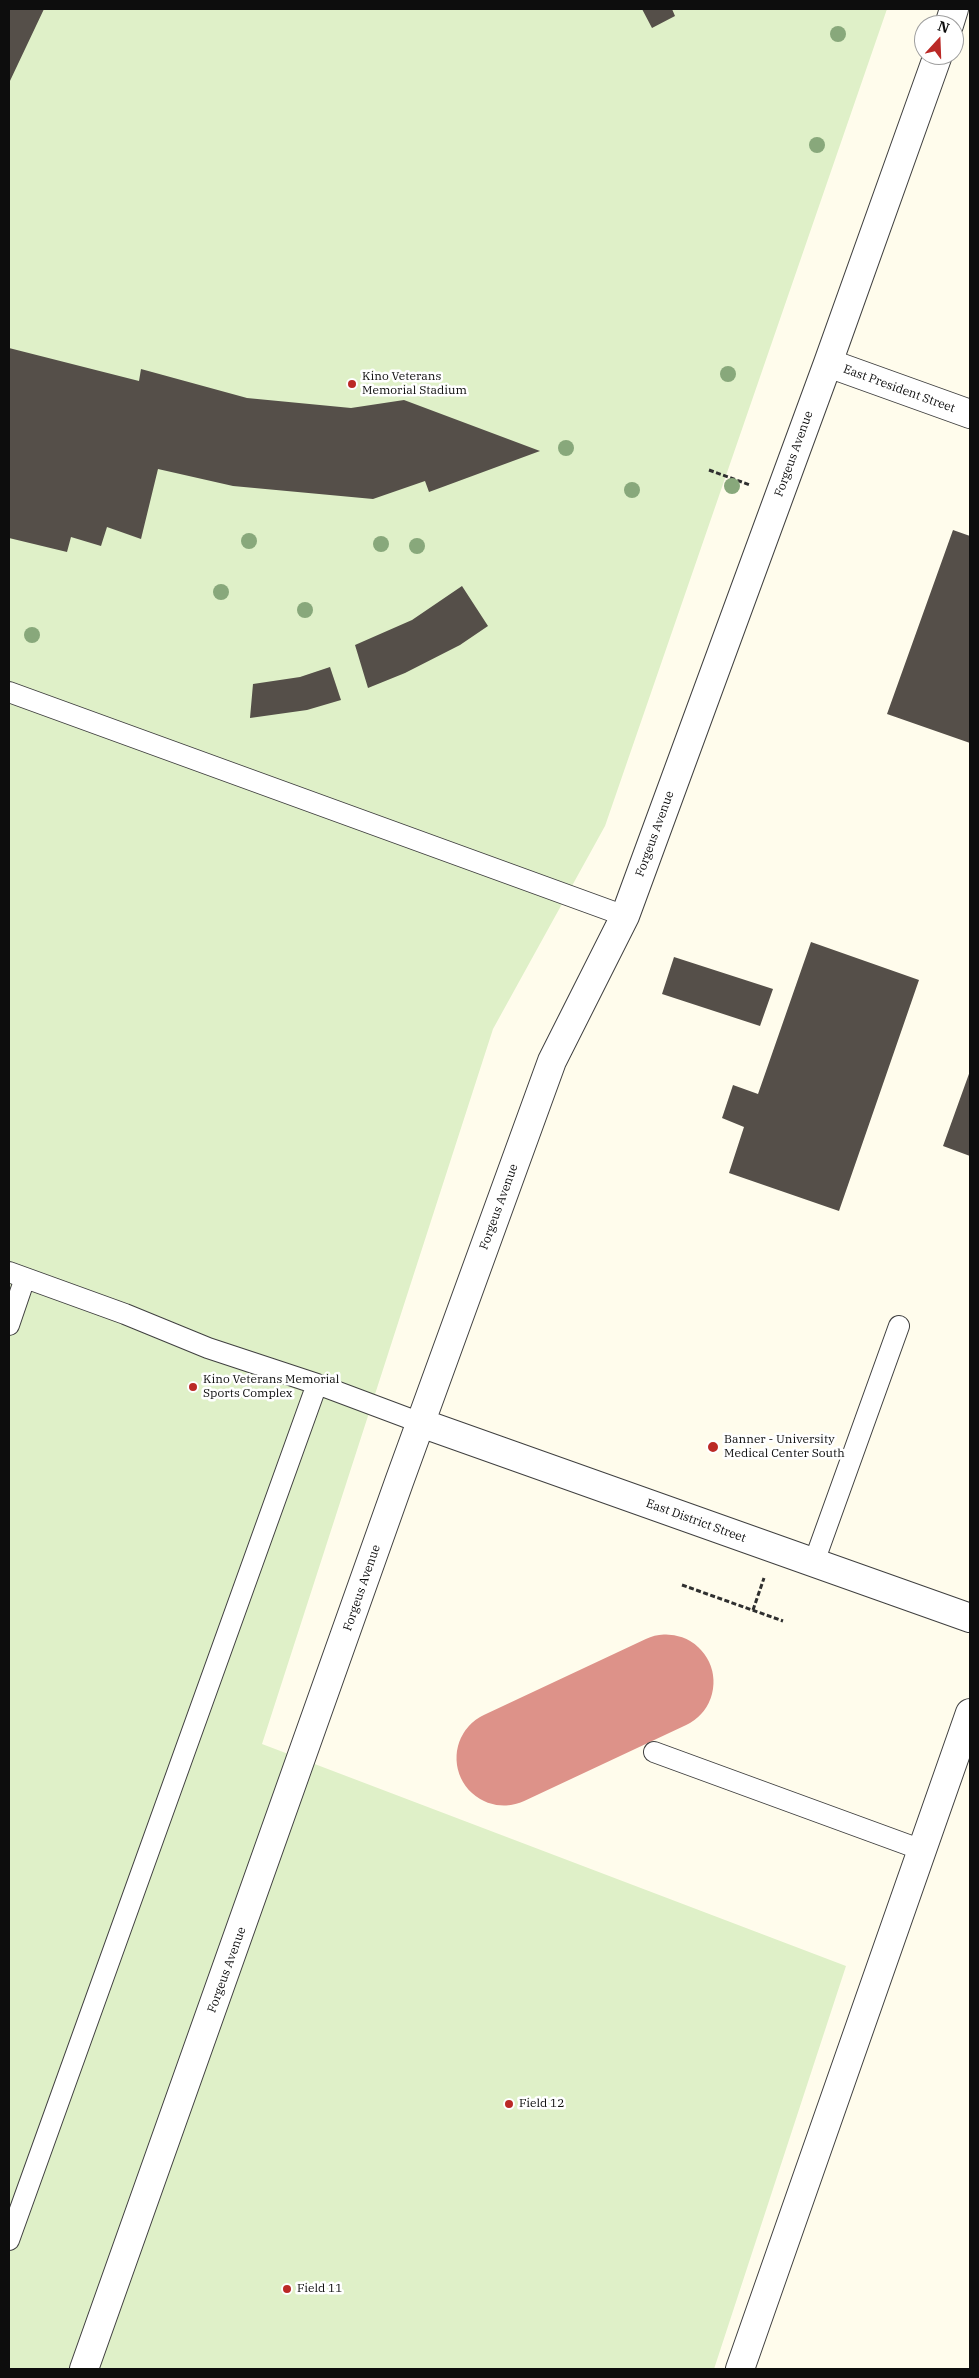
<!DOCTYPE html>
<html>
<head>
<meta charset="utf-8">
<style>
	body { margin:0 }
	#map { position:relative; width:979px; height:2378px; overflow:hidden; background:#fffcec; font-family:"IBM Plex Serif",serif }
	canvas { display:block }
	.frame { position:absolute; inset:0; border:10px solid #0d0d0d; pointer-events:none }
	.north { position:absolute; left:914px; top:15px; width:50px; height:50px; box-sizing:border-box; background:#fff; border:1px solid #9e9e9e; border-radius:50%; rotate:20deg; font-size:14px; font-weight:700; line-height:20px; text-align:center; color:#0d0d0d }
	.north::after { content:''; display:block; margin:auto; width:18px; height:22px; background:#bb2926; clip-path:polygon(50% 0,100% 100%,50% 72%,0 100%) }
</style>
</head>
<body>
<div id="map">
<canvas width="979" height="2378"></canvas>
<div class="frame"></div>
<div class="north">N</div>
</div>
<script>
const context = document.querySelector('canvas').getContext('2d');
context.lineJoin = 'round';
function fillPath(path, color) {
  context.fillStyle = color;
  context.fill(path, 'evenodd');
}
function trace(path, color, width, dash) {
  context.strokeStyle = color;
  context.lineWidth = width;
  context.lineCap = dash ? 'butt' : 'round';
  context.setLineDash(dash || []);
  context.stroke(path);
}
function drawText(font, color, halo, rows, align = 'center') {
  context.font = font + ' "IBM Plex Serif",serif';
  context.lineWidth = 5;
  context.setLineDash([]);
  context.textBaseline = 'middle';
  context.strokeStyle = halo;
  context.fillStyle = color;
  for (const [text, x, y, turn = 0] of rows) {
    context.save();
    context.translate(x, y);
    context.rotate((+turn || 0) * Math.PI / 180);
    context.textAlign = isNaN(turn) ? turn : align;
    if (halo) context.strokeText(text, 0, 0);
    context.fillText(text, 0, 0);
    context.restore();
  }
}
const pitch = new Path2D(`
	M9,9H887L605,826L493,1029L262,1744L846,1966L714,2369H9Z`);
const taxiway = new Path2D(`
	M504,1758L666,1682`);
const building = new Path2D(`
	M9,9H44L9,83Z
	M642,9H672L675,16L652,28Z
	M9,348L139,381L141,369L247,398L351,408L404,400L540,451L429,492L425,481L373,499L233,486L158,469L141,539L107,527L101,546L71,537L67,552L9,538Z
	M953,530L970,536V743L887,714Z
	M462,586L488,626L460,645L405,673L368,688L355,645L412,620Z
	M330,667L341,700L307,710L250,718L253,684L300,677Z
	M811,942L919,980L839,1211L729,1173L744,1127L722,1118L733,1085L758,1094Z
	M674,957L773,989L760,1026L662,994Z
	M970,1071V1156L943,1146Z`);
const path = new Path2D(`
	M709,470L750,485
	M682,1585L783,1621
	M753,1610L764,1578`);
const lane = new Path2D(`
	M9,692L625,916
	M9,1272L125,1314L208,1348L317,1384L421,1423
	M9,1325L25,1278
	M814,1562L899,1326
	M654,1752L922,1850
	M9,2240L317,1384`);
const street = new Path2D(`
	M949,25L954,9
	M828,363L970,414
	M421,1423L970,1618
	M84,2369L399,1482L552,1061L625,916L828,363L938,55
	M740,2369L970,1713`);
const trees = [
	[838,34],
	[817,145],
	[728,374],
	[566,448],
	[732,486],
	[632,490],
	[249,541],
	[381,544],
	[417,546],
	[221,592],
	[305,610],
	[32,635]
];
const markers = [
	[352,384,5,"#bb2926"],
	[193,1387,5,"#bb2926"],
	[713,1447,6,"#bb2926"],
	[509,2104,5,"#bb2926"],
	[287,2289,5,"#bb2926"]
];
const poiNames = [
	["Kino Veterans",362,377],
	["Memorial Stadium",362,391],
	["Kino Veterans Memorial",203,1380],
	["Sports Complex",203,1394],
	["Banner - University",724,1440],
	["Medical Center South",724,1454],
	["Field 12",519,2104],
	["Field 11",297,2289]
];
const streetNames = [
	["East President Street",899,389,20],
	["Forgeus Avenue",794,454,-70],
	["Forgeus Avenue",655,834,-70],
	["Forgeus Avenue",499,1207,-70],
	["East District Street",696,1521,20],
	["Forgeus Avenue",362,1588,-71],
	["Forgeus Avenue",227,1970,-70]
];
fillPath(pitch, '#dff0c8');
trace(taxiway, '#dd9289', 95);
fillPath(building, '#554f49');
trace(lane, '#404040', 22);
trace(street, '#404040', 30);
trace(path, '#2f2f2f', 3, [5, 2.5]);
trace(lane, '#fff', 20);
trace(street, '#fff', 28);
context.fillStyle = '#88a87b';
for (const [x, y] of trees) {
  context.beginPath();
  context.arc(x, y, 8, 0, 2 * Math.PI);
  context.fill();
}
for (const [x, y, r, color] of markers) {
  const dot = new Path2D();
  dot.arc(x, y, r, 0, 2 * Math.PI);
  context.fillStyle = color;
  context.fill(dot);
  trace(dot, '#fff', 2);
}
drawText('12px', '#0d0d0d', '#fff', poiNames, 'left');
drawText('12px', '#0d0d0d', '#fff', streetNames);
</script>
</body>
</html>
